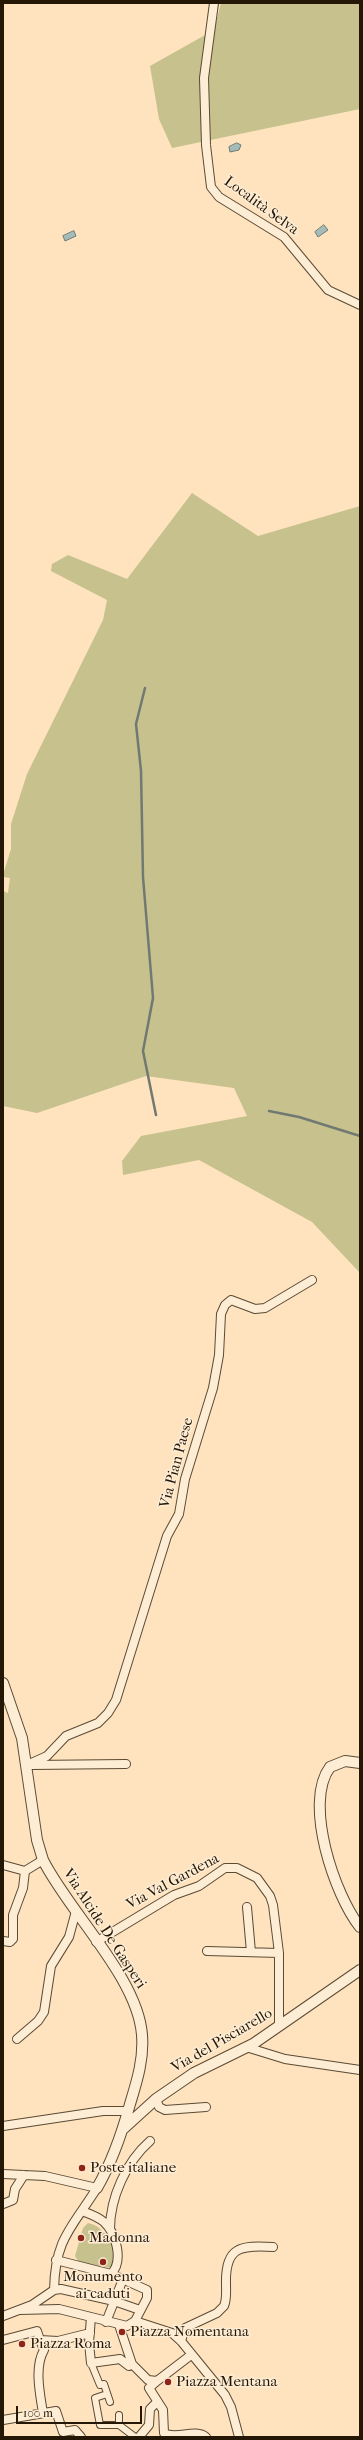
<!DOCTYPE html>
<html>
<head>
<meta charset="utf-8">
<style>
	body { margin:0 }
	#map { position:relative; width:363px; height:2440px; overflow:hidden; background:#fee3be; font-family:"IM FELL French Canon",serif }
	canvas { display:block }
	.frame { position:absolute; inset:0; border:4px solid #251706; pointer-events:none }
	.scale { position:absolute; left:16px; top:2406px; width:126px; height:18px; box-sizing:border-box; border:2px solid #251706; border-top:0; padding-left:5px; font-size:12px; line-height:14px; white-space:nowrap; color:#251706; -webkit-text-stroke:3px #feedd5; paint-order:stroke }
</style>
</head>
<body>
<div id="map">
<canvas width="363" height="2440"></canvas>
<div class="frame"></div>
<div class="scale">100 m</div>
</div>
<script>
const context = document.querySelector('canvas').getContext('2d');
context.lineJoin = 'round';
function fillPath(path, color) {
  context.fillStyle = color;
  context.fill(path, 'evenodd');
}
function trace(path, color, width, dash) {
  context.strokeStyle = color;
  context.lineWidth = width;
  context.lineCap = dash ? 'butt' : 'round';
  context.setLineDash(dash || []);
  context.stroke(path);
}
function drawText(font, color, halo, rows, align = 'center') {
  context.font = font + ' "IM FELL French Canon",serif';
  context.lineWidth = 3;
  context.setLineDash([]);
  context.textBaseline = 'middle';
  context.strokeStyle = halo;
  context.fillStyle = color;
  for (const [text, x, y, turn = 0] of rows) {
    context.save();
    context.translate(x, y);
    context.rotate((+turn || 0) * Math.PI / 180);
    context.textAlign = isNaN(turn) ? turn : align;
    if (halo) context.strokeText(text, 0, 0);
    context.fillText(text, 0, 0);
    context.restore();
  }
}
const green = new Path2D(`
	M221,3H360V109L172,148L159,119L150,66L214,30Z
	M192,493L258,536L360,506V1273L312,1222L199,1160L123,1175L122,1161L141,1136L247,1116L234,1088L146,1076L37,1113L3,1106V891L8,893L10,878L3,877V875L11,849V824L27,774L103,620L107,600L51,571L52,564L68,555L127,579Z
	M88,2223C107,2227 118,2250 111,2268L79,2262L75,2256L83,2228Z`);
const water = new Path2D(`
	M237,143L241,145L239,150L230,152L229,147Z
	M324,225L328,230L318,237L315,232Z
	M74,231L76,236L65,241L63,236Z`);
const stream = new Path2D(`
	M145,688L136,724L141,771L143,877L153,998L143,1051L156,1115
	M269,1111L299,1117L360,1136`);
const pedestrian = new Path2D(`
	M91,2363L100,2385L104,2384L110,2402
	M107,2394L95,2398L100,2425H119V2415
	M119,2425L135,2437`);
const minor = new Path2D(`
	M214,3L204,78L206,145L211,187L219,197L284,237L328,290L360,305
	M27,1765L47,1756L66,1736L98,1723L108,1713L116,1700L167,1536L179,1514L185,1479L213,1388L219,1355L221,1314L225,1305L231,1300L255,1309L265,1308L312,1280
	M31,1765L126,1764
	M3,1865L25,1871L43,1860
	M247,1907L251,1952
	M3,1941L10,1942L13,1939V1915L23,1888L25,1871
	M96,1942L174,1895L199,1886L225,1868H237L257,1878L270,1896L273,1905L279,1953V2025
	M207,1951L279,1953
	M17,2039L38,2021L44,2012L51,1966L69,1937L76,1911
	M246,2047L285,2059L360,2070
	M156,2099L159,2107L165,2110L206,2107
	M3,2126L103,2111H128
	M3,2174L45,2176L97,2188C71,2229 55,2239 54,2290
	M3,2204L13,2200L15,2189L24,2175
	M110,2229C110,2198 126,2162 150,2141
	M56,2260L111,2274C124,2261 116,2233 104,2222C97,2216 90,2214 82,2211
	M111,2274L147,2290V2298L135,2321
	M20,2310L59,2309L127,2326L135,2321L172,2333L181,2341L225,2395L231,2407L239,2437
	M3,2316L32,2305L54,2290L61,2289L114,2301L140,2310
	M91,2317L89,2343L91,2363L120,2359L129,2366L132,2364
	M106,2322L123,2279
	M119,2325L132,2364L148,2380L157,2381L149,2388L163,2410L164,2433C176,2440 195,2428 206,2437
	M3,2340L37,2331L40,2340L58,2341L90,2333
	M40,2340L44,2350C34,2367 40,2394 43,2413
	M181,2341L185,2328L217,2313L224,2306C227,2299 226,2291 226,2284C225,2247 240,2245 273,2247
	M157,2381L191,2355
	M3,2420L56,2411L63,2432L75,2430L81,2437
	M139,2437L149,2425L150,2409L157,2402`);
const tertiary = new Path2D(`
	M3,1683L22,1738L37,1840L43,1860C69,1912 138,1978 142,2035C144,2059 137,2081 130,2104C122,2133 112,2162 97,2188
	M360,1763L345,1761L330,1767C303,1803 335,1896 360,1927
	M123,2129L156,2099L194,2073L253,2044L360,1970`);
const markers = [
	[82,2168,4,"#8f2418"],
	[81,2238,4,"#8f2418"],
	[103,2262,4,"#8f2418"],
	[122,2332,4,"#8f2418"],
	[22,2344,4,"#8f2418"],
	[168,2382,4,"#8f2418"]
];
const streetNames = [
	["Località Selva",261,206,36],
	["Via Pian Paese",177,1463,-75],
	["Via Val Gardena",173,1882,-28],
	["Via Alcide De Gasperi",104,1929,57],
	["Via del Pisciarello",222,2041,-30]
];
const poiNames = [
	["Poste italiane",90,2168],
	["Madonna",89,2238],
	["Monumento",103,2277,"center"],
	["ai caduti",103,2294,"center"],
	["Piazza Nomentana",130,2332],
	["Piazza Roma",30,2344],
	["Piazza Mentana",176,2382]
];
fillPath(green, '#c6c18d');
fillPath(water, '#a3bcba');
trace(water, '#717a72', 1);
trace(stream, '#717a72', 2.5);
trace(pedestrian, '#5b4a34', 8);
trace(minor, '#5b4a34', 10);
trace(tertiary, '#5b4a34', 12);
trace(pedestrian, '#feedd5', 6);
trace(minor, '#feedd5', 8);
trace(tertiary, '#feedd5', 10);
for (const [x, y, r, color] of markers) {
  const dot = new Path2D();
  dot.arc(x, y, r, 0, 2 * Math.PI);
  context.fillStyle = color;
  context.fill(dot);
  trace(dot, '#feedd5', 1.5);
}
drawText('15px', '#251706', '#feedd5', streetNames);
drawText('15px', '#251706', '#feedd5', poiNames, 'left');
</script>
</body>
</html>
